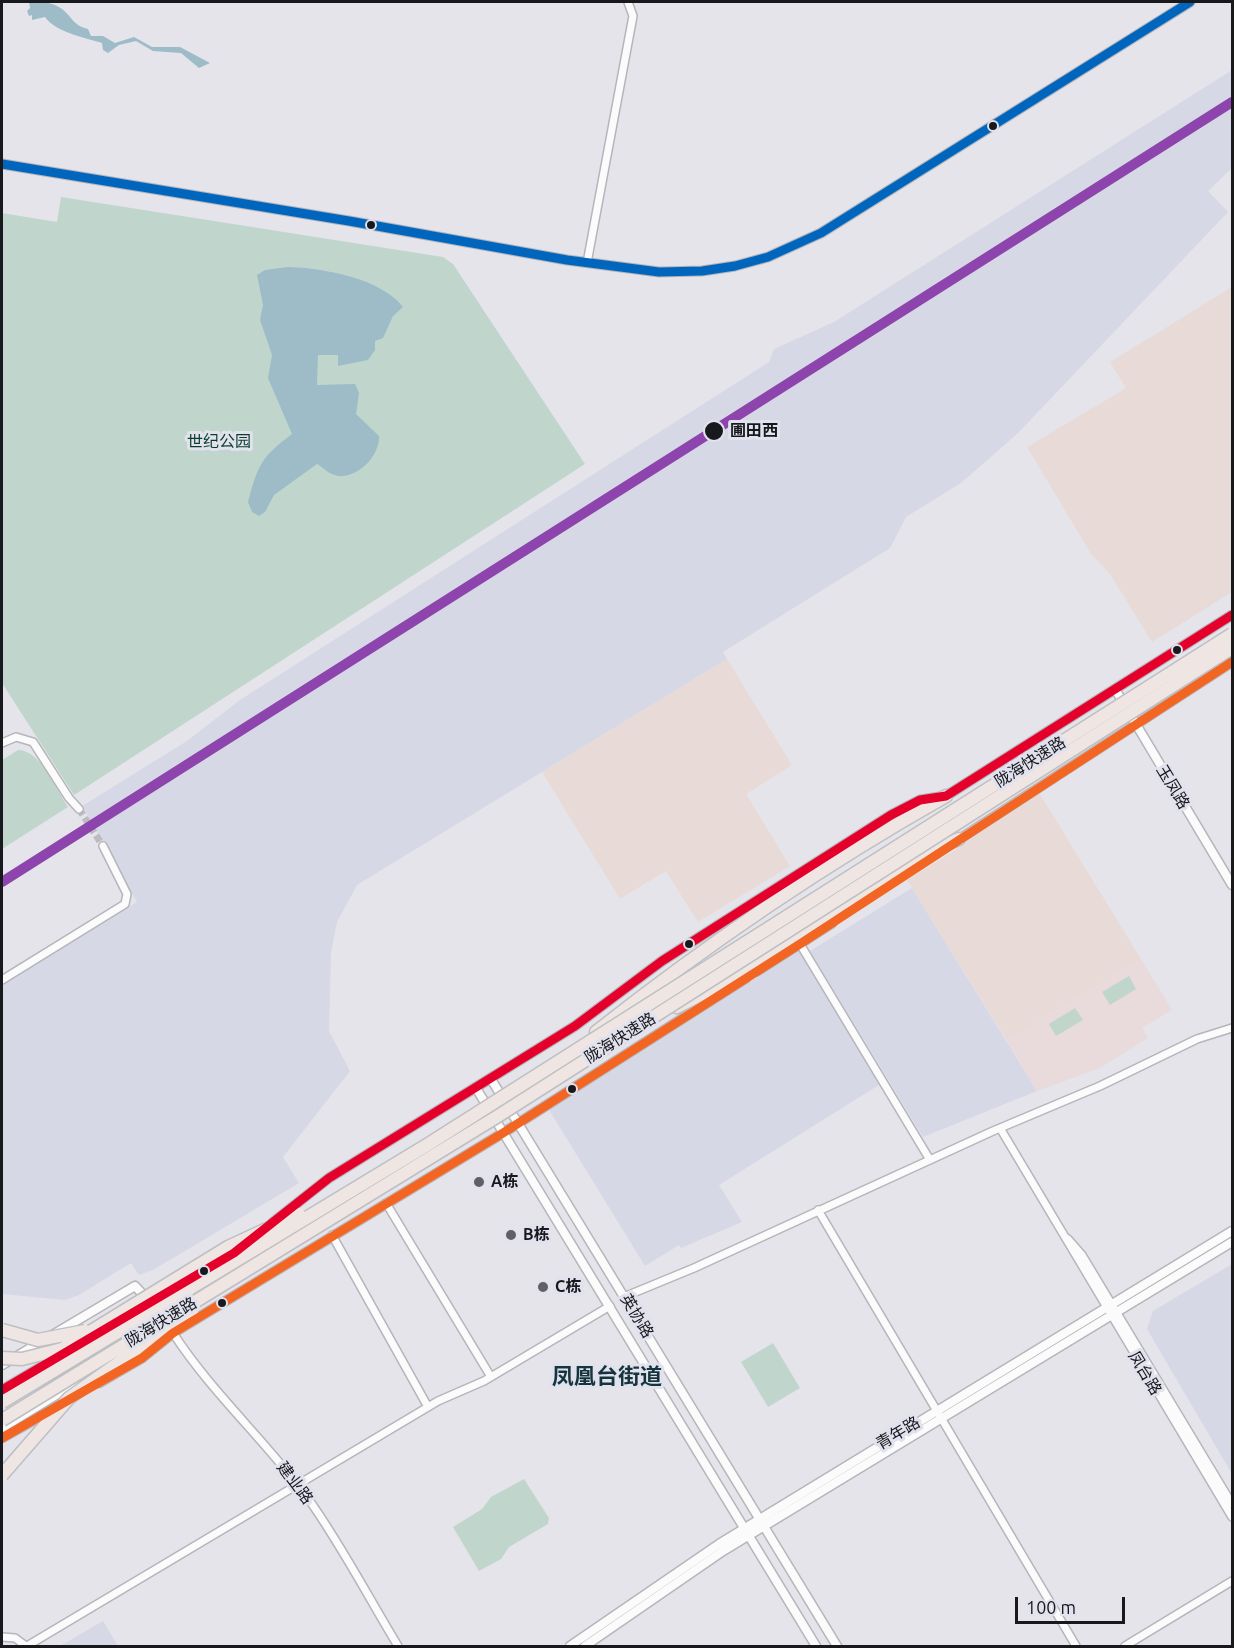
<!DOCTYPE html>
<html>
<head>
<meta charset="utf-8">
<style>
	body { margin:0 }
	#map { position:relative; width:1234px; height:1648px; overflow:hidden; background:#e4e4ea; font-family:Ubuntu,sans-serif }
	canvas { display:block }
	.frame { position:absolute; inset:0; border:3px solid #18191d; pointer-events:none }
	.scale { position:absolute; left:1015px; top:1597px; width:110px; height:27px; box-sizing:border-box; border:3px solid #18191d; border-top:0; padding-left:8px; font-size:18px; line-height:21px; white-space:nowrap; color:#18191d; -webkit-text-stroke:4px #e1e2ed; paint-order:stroke }
</style>
</head>
<body>
<div id="map">
<canvas width="1234" height="1648"></canvas>
<div class="frame"></div>
<div class="scale">100 m</div>
</div>
<script>
const context = document.querySelector('canvas').getContext('2d');
context.lineJoin = 'round';
function fillPath(path, color) {
  context.fillStyle = color;
  context.fill(path, 'evenodd');
}
function trace(path, color, width, dash) {
  context.strokeStyle = color;
  context.lineWidth = width;
  context.lineCap = dash ? 'butt' : 'round';
  context.setLineDash(dash || []);
  context.stroke(path);
}
function drawText(font, color, halo, rows, align = 'center') {
  context.font = font + ' Ubuntu,"Noto Sans SC",sans-serif';
  context.lineWidth = 6;
  context.setLineDash([]);
  context.textBaseline = 'middle';
  context.strokeStyle = halo;
  context.fillStyle = color;
  for (const [text, x, y, turn = 0] of rows) {
    context.save();
    context.translate(x, y);
    context.rotate((+turn || 0) * Math.PI / 180);
    context.textAlign = isNaN(turn) ? turn : align;
    if (halo) context.strokeText(text, 0, 0);
    context.fillText(text, 0, 0);
    context.restore();
  }
}
const built = new Path2D(`
	M1232,70V168L1208,191L1228,212L1018,433L961,483L906,517L890,548L723,652L727,659L357,885L337,922L331,953L329,1031L350,1071L283,1157L299,1183L153,1270L139,1275L131,1263L79,1295L65,1300L2,1294V985L137,902L82,806L187,741L240,700L769,362L774,349L834,322Z
	M912,888L1037,1091L923,1137L810,951Z
	M799,948L882,1083L719,1185L742,1222L681,1248L679,1245L645,1266L546,1105Z
	M1232,1264V1474L1147,1329L1153,1311Z
	M103,1621L118,1646H60Z`);
const industrial = new Path2D(`
	M1232,287V592L1152,642L1110,574L1091,554L1027,447L1126,388L1110,362Z
	M727,659L792,765L746,794L790,866L698,922L666,871L620,899L542,772Z
	M1038,791L1141,959L1007,1041L907,880L967,843L964,838Z`);
const education = new Path2D(`
	M1141,959L1172,1010L1142,1028L1148,1038L1100,1068L1037,1091L1007,1041Z`);
const green = new Path2D(`
	M61,197L443,257L453,264L585,464L74,795L2,683V213L57,222Z
	M18,750C42,751 56,789 68,807L2,849V760Z
	M1129,976L1136,989L1110,1005L1102,992Z
	M1075,1008L1083,1020L1056,1036L1049,1024Z
	M773,1343L800,1388L768,1407L741,1362Z
	M524,1479L549,1518L548,1524L509,1547L501,1559L479,1571L453,1527L482,1509L491,1497Z`);
const water = new Path2D(`
	M29,2C39,1 53,2 62,9C72,17 74,26 88,29L91,36H103L115,43L134,37L152,47H180L210,63L199,68L181,53L153,51L136,41L119,45L108,53L103,50L102,43C86,38 55,32 45,17L32,20V15L29,16L27,11L30,8Z
	M288,267C322,268 381,278 403,307L393,316L383,338L375,341V350L368,360L338,366V355H318L317,385L355,384L359,393L356,414L379,436C380,456 358,478 338,476C328,474 324,468 317,464L274,495L265,512L259,516L252,512L248,502C258,465 261,457 292,434L268,378L272,355L260,320L263,305L257,275L265,270Z`);
const minorTunnel = new Path2D(`
	M79,809L103,846`);
const minor = new Path2D(`
	M587,263L633,16L628,2
	M2,743L16,737L33,742L69,798L79,809
	M800,944L930,1160
	M2,980L125,904L127,894L103,846
	M1000,1128L1232,1517
	M386,1203L491,1377
	M818,1210L1076,1646
	M332,1235L428,1407
	M1068,1239L1082,1255L1232,1504
	M626,1296L694,1268L993,1131L1100,1086L1197,1039L1232,1028
	M173,1333C212,1393 265,1440 307,1497C341,1544 368,1597 398,1646
	M2,1637L15,1638L26,1646
	M27,1646L438,1401L484,1381L610,1306
	M1125,1646L1232,1581`);
const tertiary = new Path2D(`
	M2,164L349,221L567,260L659,272L702,271L735,266L768,257L821,233L1190,2
	M1115,689L1232,885
	M955,842L1232,662
	M757,971L832,923
	M491,1079L837,1646
	M476,1088L816,1646
	M272,1223L329,1178L575,1026L662,961L891,815L920,800L946,796L1232,615
	M2,1365L135,1286L148,1300
	M99,1383L142,1358L173,1333L503,1133L746,978
	M2,1390L234,1253L248,1242
	M2,1428L110,1362
	M2,1438L59,1406
	M570,1646L719,1544L1232,1231
	M585,1646L723,1551L1232,1242`);
const trunk = new Path2D(`
	M677,1007L736,977L943,845L959,839
	M596,1032C706,945 824,865 946,796`);
const rail = new Path2D(`
	M2,882L1232,102`);
const trunkBridge = new Path2D(`
	M2,1330L38,1340L85,1331
	M2,1358L22,1359L62,1349L228,1247L299,1214
	M2,1402L427,1145L1232,634
	M2,1420L498,1116L1232,648
	M2,1475L69,1398L192,1311`);
const bus1 = new Path2D(`
	M2,1390L234,1253L329,1178L575,1026L662,961L891,815L920,800L946,796L1232,615`);
const bus2 = new Path2D(`
	M2,1438L142,1358L173,1333L503,1133L800,944L1232,662`);
const bus3 = new Path2D(`
	M2,164L349,221L567,260L659,272L702,271L735,266L768,257L821,233L1190,2`);
const rail1 = new Path2D(`
	M2,882L1232,102`);
const markers = [
	[993,126,5,"#18191d"],
	[371,225,5,"#18191d"],
	[714,431,10,"#18191d"],
	[1177,650,5,"#18191d"],
	[689,944,5,"#18191d"],
	[572,1089,5,"#18191d"],
	[479,1182,6,"#5f6065"],
	[511,1235,6,"#5f6065"],
	[204,1271,5,"#18191d"],
	[543,1287,6,"#5f6065"],
	[222,1303,5,"#18191d"]
];
const stopNames = [
	["圃田西",730,431]
];
const parkNames = [
	["世纪公园",219,442]
];
const streetNames = [
	["陇海快速路",1030,762,-32],
	["玉凤路",1173,787,59],
	["陇海快速路",620,1038,-32],
	["英协路",637,1316,59],
	["陇海快速路",161,1322,-31],
	["凤台路",1145,1373,59],
	["青年路",898,1433,-31],
	["建业路",295,1483,53]
];
const poiNames = [
	["A栋",491,1182],
	["B栋",523,1235],
	["C栋",555,1287]
];
const districtNames = [
	["凤凰台街道",607,1377]
];
fillPath(built, '#d7d8e5');
fillPath(industrial, '#e8dbd7');
fillPath(education, '#e9dadc');
fillPath(green, '#c0d6cd');
fillPath(water, '#9dbcc8');
trace(minorTunnel, '#bbbbc1', 7, [7, 3.5]);
trace(minor, '#b5b5ba', 10);
trace(tertiary, '#b5b5ba', 11);
trace(trunk, '#bebfc2', 15);
trace(minor, '#fbfbfc', 7);
trace(tertiary, '#fbfbfc', 8);
trace(trunk, '#efe6e3', 12);
trace(rail, '#b4b4b6', 4.5);
trace(rail, '#e1e2ed', 2, [7]);
trace(trunkBridge, '#bebfc2', 15, []);
trace(trunkBridge, '#efe6e3', 12);
trace(bus1, '#e4002b', 9);
trace(bus2, '#f26522', 9);
trace(bus3, '#0065bd', 9);
trace(rail1, '#8e44ad', 10);
for (const [x, y, r, color] of markers) {
  const dot = new Path2D();
  dot.arc(x, y, r, 0, 2 * Math.PI);
  context.fillStyle = color;
  context.fill(dot);
  trace(dot, '#e1e2ed', 2);
}
drawText('bold 16px', '#18191d', '#e1e2ed', stopNames, 'left');
drawText('16px', '#083f2c', '#e1e2ed', parkNames);
drawText('16px', '#18191d', '#e1e2ed', streetNames);
drawText('bold 16px', '#18191d', '#e1e2ed', poiNames, 'left');
drawText('bold 22px', '#15343d', '#e1e2ed', districtNames);
</script>
</body>
</html>
